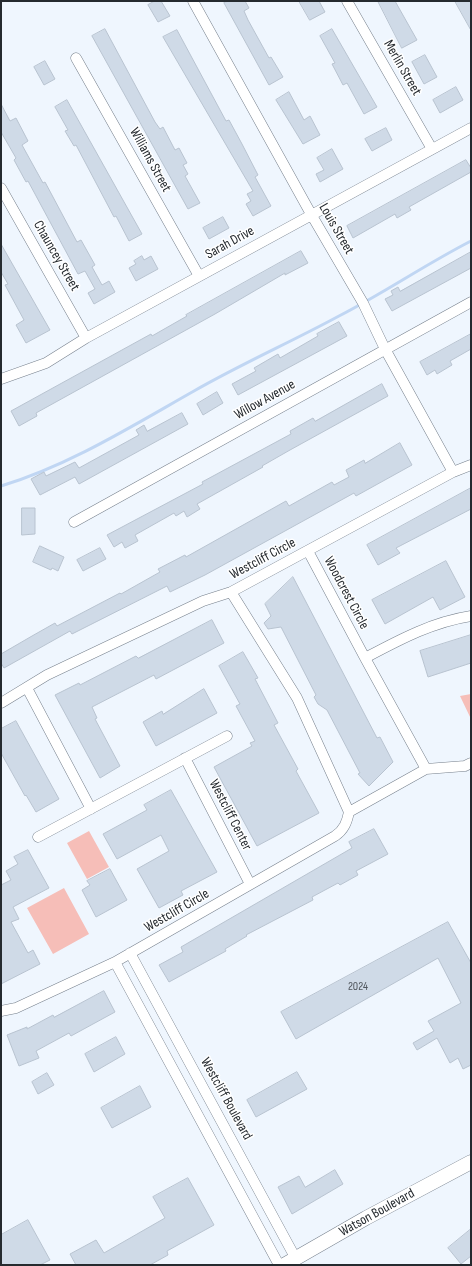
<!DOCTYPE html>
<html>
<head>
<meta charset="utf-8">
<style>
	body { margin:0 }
	#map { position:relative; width:472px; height:1266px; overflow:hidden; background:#eff6fe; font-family:"Sofia Sans Condensed",sans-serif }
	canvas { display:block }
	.frame { position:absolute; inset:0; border:2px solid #252a2f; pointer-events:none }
</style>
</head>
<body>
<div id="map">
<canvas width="472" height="1266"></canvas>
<div class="frame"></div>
</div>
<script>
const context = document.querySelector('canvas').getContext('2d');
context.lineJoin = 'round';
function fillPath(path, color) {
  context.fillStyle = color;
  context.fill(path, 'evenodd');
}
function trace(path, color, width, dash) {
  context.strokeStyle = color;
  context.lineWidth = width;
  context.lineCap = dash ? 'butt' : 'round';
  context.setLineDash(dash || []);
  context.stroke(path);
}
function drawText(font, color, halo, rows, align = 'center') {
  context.font = font + ' "Sofia Sans Condensed",sans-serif';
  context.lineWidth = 3;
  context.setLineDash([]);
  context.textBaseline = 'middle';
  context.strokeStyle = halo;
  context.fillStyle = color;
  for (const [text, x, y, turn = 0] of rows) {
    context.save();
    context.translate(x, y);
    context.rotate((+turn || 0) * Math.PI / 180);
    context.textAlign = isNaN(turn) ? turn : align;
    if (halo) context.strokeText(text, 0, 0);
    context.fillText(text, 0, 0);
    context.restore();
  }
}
const green = new Path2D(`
	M471,694V719L460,696Z
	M89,831L109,867L87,879L67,843Z
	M64,888L89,934L53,954L27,908Z`);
const stream = new Path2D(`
	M1,486C70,465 132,426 194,391C241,364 291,342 339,316C384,293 426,264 471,241`);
const building = new Path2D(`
	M155,1H161L170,16L158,22L148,5Z
	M229,1H245L249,8L244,11L248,20L269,58L271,57L283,77L269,85L224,3Z
	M299,1H319L325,12L310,20Z
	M378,1H395L417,40L402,48Z
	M455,1H471V30Z
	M105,29L155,122L160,129L163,127L175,150L179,148L187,163L183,165L188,174L185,176L200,203L188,209L92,36Z
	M332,29L377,107L364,114L347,83L343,85L332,64L335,63L320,36Z
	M177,30L226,121L229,120L242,144L258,175L255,177L271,206L253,216L246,204L251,201L247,194L253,191L163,37Z
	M425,55L437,77L424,84L412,62Z
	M45,61L55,79L44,85L34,67Z
	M456,87L463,100L440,113L433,100Z
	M289,92L304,120L310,116L320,135L303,144L276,100Z
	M67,100L142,234L129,241L116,216L114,217L76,145L74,146L65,131L68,130L55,107Z
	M1,104L10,121L16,118L28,141L22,145L43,183L45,182L77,242L81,240L95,265L92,267L102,285L109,281L115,292L94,304L88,293L95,289L85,271L78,274L28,181L26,182L14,160L16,158L1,132Z
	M386,128L392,140L372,151L365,139Z
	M332,149L343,169L320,182L316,174L324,170L317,158Z
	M466,160L471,168V172L409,207L411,210L397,218L395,214L353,238L347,226Z
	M223,217L229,228L209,239L203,228Z
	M1,244L50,330L26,343L16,325L24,320L5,285L8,284L1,272Z
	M301,251L308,263L285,275V273L215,314L36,413L37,416L19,426L11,411L151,334L152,336L187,316L186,315Z
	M471,252V268L392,311L385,299L393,295L391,291L398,287L400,291Z
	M142,256L144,260L151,256L158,269L136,281L129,268L136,264L134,261Z
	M339,322L347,336L238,395L232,384L256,371L254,368L278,354L280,358L318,336L317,334Z
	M471,334V349L450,361L452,365L437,374L435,370L427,375L420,362Z
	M382,384L388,396L290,450L262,466L263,467L197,504L200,509L187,517L184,511L176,516L174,513L135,535L138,541L125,548L122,542L114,547L107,535L203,484L202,482L291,434L290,431L313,418L315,421Z
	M217,392L223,403L203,415L197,404Z
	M182,413L188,424L79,484L75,477L40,495L31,479L44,472L46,476L75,462L79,468L139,435L136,430L144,425L147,431Z
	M400,443L412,465L356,496L354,493L205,575L170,592L167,586L72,634L70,631L4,668L1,663V654L32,636L55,623L57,626L120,593L121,594L160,572L158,569L185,555L186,557L286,501L289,506L332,482L334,485L349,477L346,470L364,460L365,463Z
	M471,488V509L396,548L400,553L378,565L367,545Z
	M22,508H35V534L22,535Z
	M40,546L64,557L58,571L52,568L51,570L33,562Z
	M100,548L106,559L83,571L77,560Z
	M446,561L465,597L440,610L433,597L385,624L372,600Z
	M293,577L377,738L380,737L393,762L369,786L358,774L360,773L327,710L318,704L314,697L316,695L281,627L268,629L264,623L271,616L265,604Z
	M212,620L224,643L156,679L154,675L92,707L97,718L95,719L120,766L100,778L55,695L79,683L80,685L136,656L138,658Z
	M471,635V663L428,677L420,651Z
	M243,652L258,678L255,679L278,723L274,725L298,769L296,771L319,813L257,846L214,767L252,746L250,743L255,741L236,706L240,704L219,666Z
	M204,689L217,713L156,746L143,722L162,711L163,714Z
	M16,721L59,799L36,812L26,795L25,796L1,753V729Z
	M171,790L217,872L181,891L183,895L159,908L137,869L169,851L161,835L117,859L103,834L147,810L144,805Z
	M374,829L388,854L356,871L358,875L340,885L338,883L312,897L313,900L246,935L247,936L225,949L226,951L169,982L159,965L183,952L181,947L352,848L349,842Z
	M28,850L49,888L13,907L19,919L11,922L28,953L33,950L40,964L1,984V885L11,880L6,871L18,864L14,857Z
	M110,869L127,900L96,917L82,890L90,885L87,881Z
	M448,922L471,963V1065L463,1069L458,1058L450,1063L437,1038L417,1050L413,1043L434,1031L428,1021L461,1003L438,958L296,1039L281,1012Z
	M104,991L115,1012L71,1036L69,1033L36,1051L39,1058L19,1066L7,1035L27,1027V1029L53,1015L54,1017Z
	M116,1037L125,1054L94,1072L85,1054Z
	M297,1072L307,1089L256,1117L247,1100Z
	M47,1073L54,1085L38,1094L32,1082Z
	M140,1086L151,1107L112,1128L101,1108Z
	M335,1170L343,1184L292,1214L278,1187L299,1176L305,1187Z
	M188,1178L214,1225L167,1251L168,1255L150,1265H76L70,1254L96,1240L104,1253L165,1218L153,1197Z
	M28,1220L50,1260L40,1265H1V1235Z
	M471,1229V1256L461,1264L448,1248Z`);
const street = new Path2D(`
	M193,1L311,214L363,303L385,349L453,472
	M347,1L432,149
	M76,58L199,276
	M1,188L86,338
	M1,379L46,363L86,338L471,128
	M74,522L471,302
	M308,551L365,658L426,769
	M231,592L297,698L349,812
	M365,658C399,640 432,622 471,616
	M27,688L91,809
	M1,703L47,675L203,601L231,592L453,472L471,465
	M185,758L250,884
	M38,837L227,736
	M130,953L296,1259
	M115,962L279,1265
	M1,1011L16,1008L115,962L335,836C344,830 347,822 349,812L426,769L465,766L471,763`);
const secondary = new Path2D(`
	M284,1265L366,1218L471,1162`);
const numberNames = [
	["2024",358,987]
];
const streetNames = [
	["Merlin Street",402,68,60],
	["Williams Street",150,160,61],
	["Louis Street",336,229,60],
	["Sarah Drive",230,243,-29],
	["Chauncey Street",56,256,60],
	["Willow Avenue",265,400,-29],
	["Westcliff Circle",263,559,-28],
	["Woodcrest Circle",346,593,62],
	["Westcliff Center",230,815,63],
	["Westcliff Circle",177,911,-30],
	["Westcliff Boulevard",226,1099,61],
	["Watson Boulevard",377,1213,-29]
];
fillPath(green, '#f6beb8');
trace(stream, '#c0d6f3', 3);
fillPath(building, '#cfdae7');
trace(building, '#b8c3d0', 1);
trace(street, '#757f8b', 11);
trace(secondary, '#757f8b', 15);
trace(street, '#fff', 10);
trace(secondary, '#fff', 14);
drawText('12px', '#50565d', null, numberNames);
drawText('14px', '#252a2f', '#fff', streetNames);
</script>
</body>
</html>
